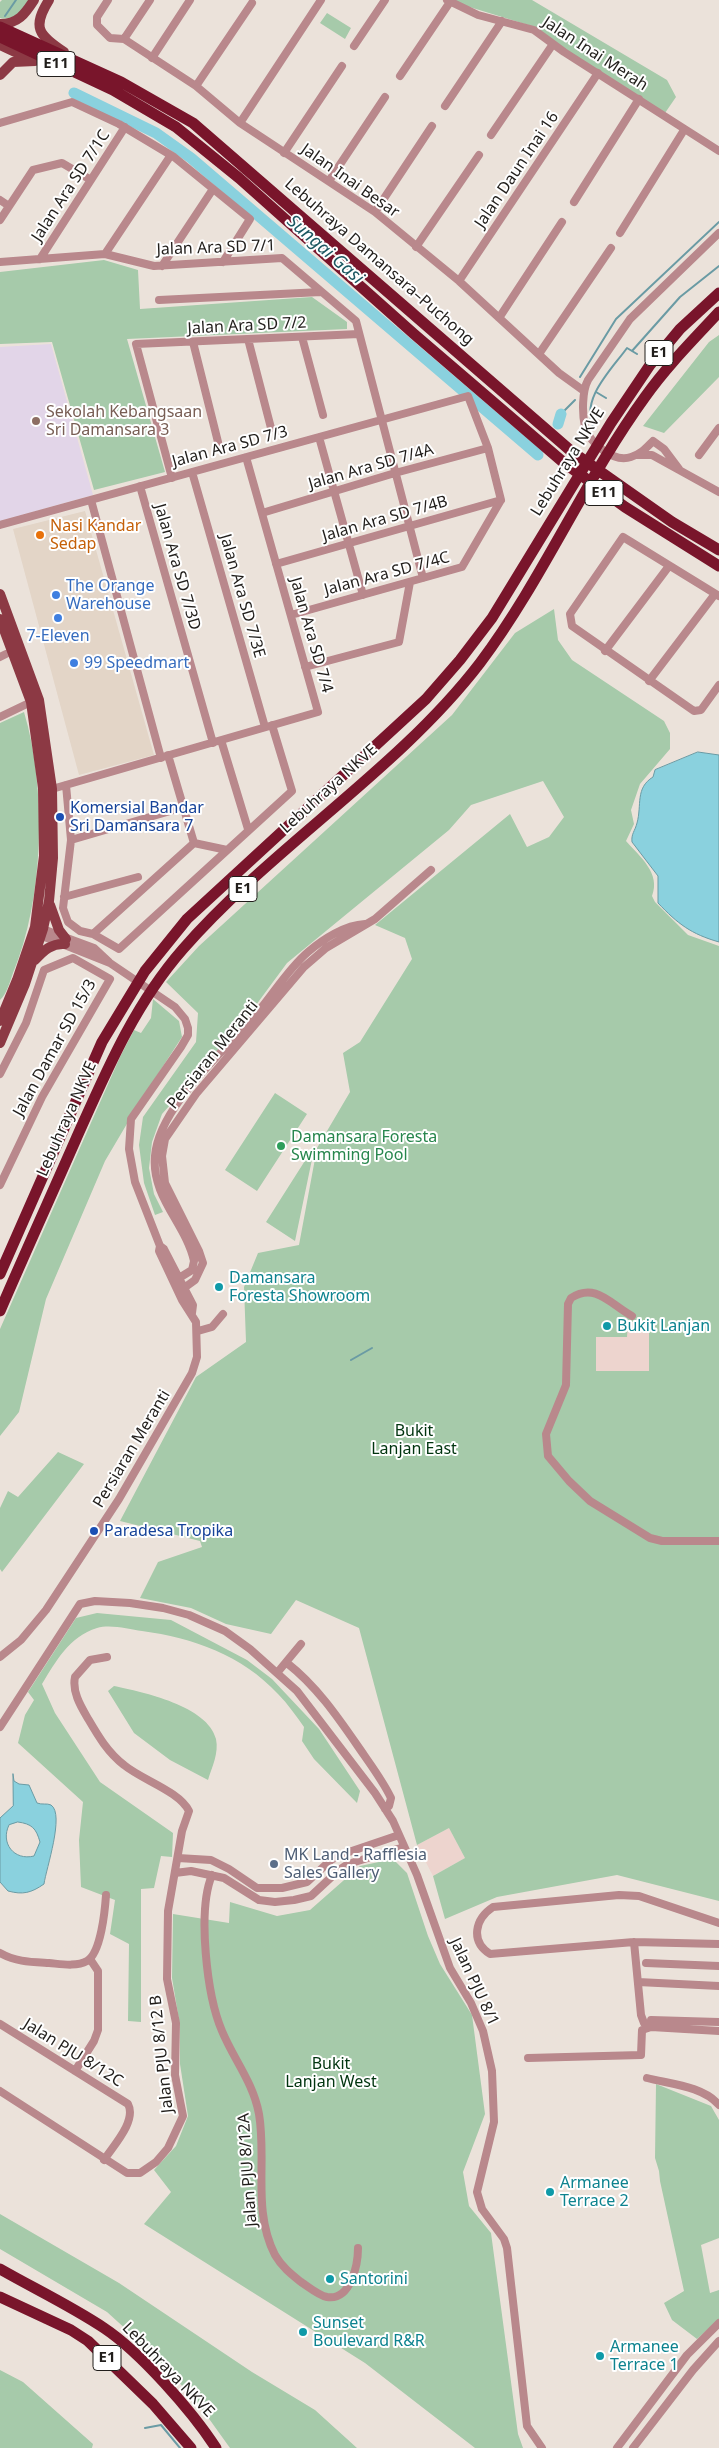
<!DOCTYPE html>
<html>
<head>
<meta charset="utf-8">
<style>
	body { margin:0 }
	canvas { display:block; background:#ebe2da }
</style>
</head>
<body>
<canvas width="719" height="2448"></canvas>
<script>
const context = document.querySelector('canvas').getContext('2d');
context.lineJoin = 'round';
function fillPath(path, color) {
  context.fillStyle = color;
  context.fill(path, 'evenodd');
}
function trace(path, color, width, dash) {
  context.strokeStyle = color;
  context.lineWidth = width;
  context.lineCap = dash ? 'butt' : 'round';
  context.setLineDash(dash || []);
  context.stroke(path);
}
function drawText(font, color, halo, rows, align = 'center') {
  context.font = font + ' "Noto Sans",sans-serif';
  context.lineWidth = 4;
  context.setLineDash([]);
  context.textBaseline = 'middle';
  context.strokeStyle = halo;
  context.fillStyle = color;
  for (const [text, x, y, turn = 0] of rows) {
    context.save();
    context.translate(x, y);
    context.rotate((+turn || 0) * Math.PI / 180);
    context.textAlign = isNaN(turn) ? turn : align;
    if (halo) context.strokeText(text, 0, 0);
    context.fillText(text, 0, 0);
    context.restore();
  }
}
const built = new Path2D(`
	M85,511L154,755L79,775L13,529Z`);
const industrial = new Path2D(`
	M627,1322H649V1371H596V1337H627Z
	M449,1828L465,1858L433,1876L417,1845Z`);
const education = new Path2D(`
	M51,344L93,495L0,521V347Z`);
const green = new Path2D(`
	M2,0H31C24,11 14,21 0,18V2Z
	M455,0H532L667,80L676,97L665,113L558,45L538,28L463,5Z
	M327,13L351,28L345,39L320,23Z
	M104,260L138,270L140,309L312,297L347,322V329L127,339L165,472L94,490L52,342L0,344V272Z
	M719,335V377L664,433L643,426L709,342Z
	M554,609L558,640L572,660L664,721L670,733V749L640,784L631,810L634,824L626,841C640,857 661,873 652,896L655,902L688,935L719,946V1901L617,1875L497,1897L445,1919L433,1876L465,1858L449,1828L417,1845L359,1628L296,1600L271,1634L226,1624L191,1608L140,1598L158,1562L202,1547L200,1541L120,1521L196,1377L246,1342L244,1287L258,1253L299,1245L317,1148L350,1092L343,1053L360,1042L412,959L405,938L375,925L510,814L527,847L549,837L564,817L543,781L471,805L449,830L287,963L242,1024L162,1114L152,1142L149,1168L154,1194L163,1212L155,1215L144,1183L139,1145L143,1117L196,1042L198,1013L166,982L199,946L452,715L515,633ZM628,1322H649V1371H596V1337H627Z
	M24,712C47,789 44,899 13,973C10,982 6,995 0,1000V723Z
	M153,999L179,1021L182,1037L141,1100L105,1161L46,1299L19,1412L0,1436V1329L120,1057L134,1030L141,1033L151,1018Z
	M275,1093L307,1114L257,1191L225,1170Z
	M315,1145L295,1241L266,1222Z
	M58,1452L84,1464L2,1572L0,1569V1508L8,1491L18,1497Z
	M97,1613L171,1620L247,1660L272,1679L319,1729L360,1791L357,1803L314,1759L302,1741L304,1727C296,1716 288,1704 278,1694C242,1655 193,1638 142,1631C129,1629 110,1624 97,1628C69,1637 56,1661 42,1684L55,1713L100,1782L173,1833L172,1857L161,1856L154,1888L141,1889V2022L128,2021L129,1944L110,1934L115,1900L81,1887L79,1840L83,1802L18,1743L25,1715L34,1700L28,1692L76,1618Z
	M114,1686C143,1692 208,1706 216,1739C219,1753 212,1767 208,1780L170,1760L134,1733L108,1691Z
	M393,1859L407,1873L428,1936L440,1964L472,2015L485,2114L463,2172L469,2206L491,2233L518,2434L523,2448H475L365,2363L144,2224L171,2192L154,2170L176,2146L188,2116L180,2064V2026L172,1978L173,1914L229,1923L230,1902L277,1916L310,1910L360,1866Z
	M656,2084L711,2106L719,2120V2238L701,2245L710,2293L719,2290V2319L697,2339L672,2320L664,2303L684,2291L660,2181L659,2171L655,2158Z
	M0,2214L119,2283L252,2372L315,2410L357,2448H230L197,2402L150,2351L107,2312L0,2249Z
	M0,2370L23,2382L93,2444L92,2448H0Z`);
const water = new Path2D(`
	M698,752L719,755V942C691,934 678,924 658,903V876L632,842C631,834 635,831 637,823C642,805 635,788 653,777L655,770Z
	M13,1774L14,1781L19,1784L29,1785L37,1803C42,1805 47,1803 51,1805C65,1814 46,1869 44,1884C31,1893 23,1895 8,1891L0,1882V1818L13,1806ZM18,1822C32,1824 36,1828 40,1842L34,1856C14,1861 0,1843 9,1825Z`);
const stream = new Path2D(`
	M5,16L16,0
	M632,351L680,297L719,266
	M580,377L616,319L719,222
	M596,392L606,398
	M561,414L575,400
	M594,428C579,400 612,369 627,348L637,354
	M351,1360L372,1348
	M145,2428L161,2425L180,2448`);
const river = new Path2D(`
	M74,93L156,133L191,158L538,455
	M558,424L561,414`);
const minor = new Path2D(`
	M108,0L97,17V25L110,38L124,39
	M447,0L478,15L534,30L564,52L719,151
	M124,39L196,86L240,123L375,212L459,281L559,373L584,391
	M124,39L150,0
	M354,46L385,0
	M152,58L190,0
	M400,76L450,2
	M196,86L252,3
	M445,106L502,21
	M0,123L72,102L119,124L174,157L250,219L223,262
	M240,123L321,0
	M491,135L553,44
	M284,153L342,66
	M329,181L385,97
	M0,200L9,206
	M574,202L639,99
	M375,212L432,126
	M0,220L33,170L62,163L91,180
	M620,233L684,130
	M416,247L479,155
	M105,254L171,155
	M40,259L125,127
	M0,262L105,254L154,266L282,258L356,321L423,578
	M162,266L213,189
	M459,281L598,73
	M159,300L321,292
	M499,318L562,222
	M302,337L323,415
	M248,339L271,428
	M193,342L218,442
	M539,354L611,248
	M319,437L363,595
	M638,455H652L719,492
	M699,455L719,428
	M679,469L664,449L653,441C646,448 641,454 631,457C613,463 590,443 585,427C582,414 582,391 588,380L630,319L719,233
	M192,472L265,727
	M172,478L136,344L359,334
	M140,486L213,743
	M91,500L161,758
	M262,513L395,473L488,448
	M0,525L468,396L488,448L501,500L462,567L291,615
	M276,564L501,500
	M719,596L623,537L570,614L572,626L694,711L701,710L719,685
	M605,651L669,566
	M0,657L6,654
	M305,667L399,642L410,582
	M649,681L715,594
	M0,717L31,702
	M221,740L248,829
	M168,755L194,843
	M66,785L71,840L63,908L68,922L80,931L93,934L119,949L292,791L272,725
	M52,789L318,712L246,457
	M71,840L184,807
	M194,843L227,850
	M64,897L138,877
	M40,928L94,948L109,962
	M93,934L194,843
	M0,1074L26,1023L44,970L73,958L110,979L42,1097L0,1185
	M160,1246L164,1249L193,1305L192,1313
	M175,1279L184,1288L195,1280L203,1263L199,1251L165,1183L162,1156L165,1139L196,1094L304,967L326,948L375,919L431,870
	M180,1286L179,1278L192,1270L194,1261C186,1224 151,1197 155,1156C159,1105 226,1051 257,1013C274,993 288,969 308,952C323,939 345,925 365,924
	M632,1316C611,1305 596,1282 571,1298L568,1304L566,1385L546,1434L548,1456L569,1481L590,1501L650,1538L662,1541H719
	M198,1331L212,1327L223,1314
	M0,1657L21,1640L46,1610L119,1499L192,1373L197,1357L196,1322L182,1300L159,1251L160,1246L135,1182L129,1149L131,1119L181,1047L188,1035V1028L185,1019L175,1007L110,963L37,934
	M287,1663C319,1688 341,1722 364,1755C373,1768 384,1783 391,1798L389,1806L385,1809
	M277,1673L301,1644
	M0,1727L80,1604L95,1601L130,1603L163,1608L189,1615L225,1631L250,1649L297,1691L375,1793L393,1821L417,1875L450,1968L471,2003L483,2031L492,2071L494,2122L477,2192L482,2209L504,2239L507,2248L527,2426L542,2448
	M178,1858L211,1860L229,1869L257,1888H282L307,1882L331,1860L343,1854L399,1835
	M175,1873L191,1871L224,1878L259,1900L275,1902L294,1900L311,1896L339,1870L348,1864L404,1847
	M212,1875C197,1911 207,1996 222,2031C234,2060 253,2082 259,2114C267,2161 252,2210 275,2255C282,2267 291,2274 301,2282C309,2287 318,2295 327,2297C351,2301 358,2264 358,2248
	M719,1923L639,1896L619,1895L493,1907C475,1919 470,1941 490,1954L634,1942L719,1944
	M634,1942L641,2015L644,2023L651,2027L719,2031
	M0,1953C16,1962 31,1962 49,1963C61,1964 76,1967 87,1961C101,1953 105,1910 106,1895
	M646,1963L719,1966
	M638,1982L719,1986
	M651,2020L719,2022
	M0,2024L128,2104C137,2121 113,2146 104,2160
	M528,2058L641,2055L642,2030L651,2027
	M75,2071L94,2041L98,2030V1971L90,1959
	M647,2078C670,2084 703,2086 719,2105
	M0,2091L127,2173H140L156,2162L168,2148L183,2116L175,2075L176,2023L167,1979L168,1911L182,1831L189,1811C179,1791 142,1780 124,1765C107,1752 97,1734 87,1717C80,1705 72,1691 75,1677L90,1660L107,1657
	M617,2448L687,2355L719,2323
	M633,2448L693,2370L719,2341`);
const major = new Path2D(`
	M49,0C32,27 38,35 64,52
	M0,24C18,24 25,14 34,0
	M0,45L30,59
	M0,75L13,62L35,61
	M0,594L39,700L52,789L53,858L49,901L43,929L25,984L0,1043
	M0,619L31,702L43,788L44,856L35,927L17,980L0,1021
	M50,905L59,930L66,939
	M35,960C44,950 52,943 65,944`);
const highway = new Path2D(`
	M0,27L121,82L193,123L571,451L672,522L719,550
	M0,37L113,90L176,127L239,178L414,334L563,462L625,507L719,566
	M0,1274L102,1042L145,971L187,919L426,699L460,660L492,618L611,423L650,365L680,329L719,293
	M0,1311C25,1253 51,1196 76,1139C106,1072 134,1005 183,949C272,847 398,770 480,663C543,579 584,481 645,397C667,366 693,340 719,312
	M0,2269C35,2289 71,2306 104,2328C140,2352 192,2411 216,2448
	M0,2297L71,2330L88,2341L153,2404L191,2448`);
const markers = [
	[36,421,5,"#8d6e63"],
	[40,535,5,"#e8710a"],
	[56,595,5,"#3f7fe0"],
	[58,618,5,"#3f7fe0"],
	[74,663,5,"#3f7fe0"],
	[60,817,5,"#1a4fb4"],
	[281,1146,5,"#2e9e5b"],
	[219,1287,5,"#0f9aa8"],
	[607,1326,5,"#0f9aa8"],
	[94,1531,5,"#1a4fb4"],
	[274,1864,5,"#5c6f8a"],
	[550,2192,5,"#0f9aa8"],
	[330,2279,5,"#0f9aa8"],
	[303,2332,5,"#0f9aa8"],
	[600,2356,5,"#0f9aa8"]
];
const shields = [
	[56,64,38],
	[659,353,28],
	[604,493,38],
	[243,889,28],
	[107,2358,28]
];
const shieldNames = [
	["E11",56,64],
	["E1",659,353],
	["E11",604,493],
	["E1",243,889],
	["E1",107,2358]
];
const streetNames = [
	["Jalan Inai Merah",595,54,33],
	["Jalan Daun Inai 16",517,170,-56],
	["Jalan Inai Besar",350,181,35],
	["Jalan Ara SD 7/1C",71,186,-57],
	["Jalan Ara SD 7/1",216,248,-2],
	["Lebuhraya Damansara–Puchong",379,262,41],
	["Jalan Ara SD 7/2",247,326,-3],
	["Jalan Ara SD 7/3",230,447,-15],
	["Lebuhraya NKVE",568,462,-58],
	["Jalan Ara SD 7/4A",371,467,-16],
	["Jalan Ara SD 7/4B",385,519,-16],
	["Jalan Ara SD 7/3D",177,567,74],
	["Jalan Ara SD 7/4C",387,574,-15],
	["Jalan Ara SD 7/3E",242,596,74],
	["Jalan Ara SD 7/4",311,635,74],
	["Lebuhraya NKVE",329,789,-42],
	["Jalan Damar SD 15/3",55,1048,-61],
	["Persiaran Meranti",213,1055,-51],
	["Lebuhraya NKVE",67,1119,-66],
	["Persiaran Meranti",132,1449,-59],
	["Jalan PJU 8/1",474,1982,65],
	["Jalan PJU 8/12C",73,2053,32],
	["Jalan PJU 8/12 B",162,2054,-96],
	["Jalan PJU 8/12A",248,2170,-94],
	["Lebuhraya NKVE",168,2370,46]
];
const educationNames = [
	["Sekolah Kebangsaan",46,412],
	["Sri Damansara 3",46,430]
];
const foodNames = [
	["Nasi Kandar",50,526],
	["Sedap",50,544]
];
const shopNames = [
	["The Orange",66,586],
	["Warehouse",66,604],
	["7-Eleven",58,636,"center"],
	["99 Speedmart",84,663]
];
const transitNames = [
	["Komersial Bandar",70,808],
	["Sri Damansara 7",70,826],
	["Paradesa Tropika",104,1531]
];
const leisureNames = [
	["Damansara Foresta",291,1137],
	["Swimming Pool",291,1155]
];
const cultureNames = [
	["Damansara",229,1278],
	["Foresta Showroom",229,1296],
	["Bukit Lanjan",617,1326],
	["Armanee",560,2183],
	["Terrace 2",560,2201],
	["Santorini",340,2279],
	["Sunset",313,2323],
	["Boulevard R&R",313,2341],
	["Armanee",610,2347],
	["Terrace 1",610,2365]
];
const parkNames = [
	["Bukit",414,1431],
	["Lanjan East",414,1449],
	["Bukit",331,2064],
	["Lanjan West",331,2082]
];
const serviceNames = [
	["MK Land - Rafflesia",284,1855],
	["Sales Gallery",284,1873]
];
const waterNames = [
	["Sungai Gasi",325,250,41]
];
fillPath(built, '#e3d5c7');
fillPath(industrial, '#edd4ce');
fillPath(education, '#e2d5e8');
fillPath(green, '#a6caaa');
fillPath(water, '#8ad1de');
trace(water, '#6a9ba4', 1);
trace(stream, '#6a9ba4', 2);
trace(river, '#8ad1de', 11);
trace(minor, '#b9888c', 8);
trace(major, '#8c3944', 10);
trace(highway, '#79152b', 11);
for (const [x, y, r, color] of markers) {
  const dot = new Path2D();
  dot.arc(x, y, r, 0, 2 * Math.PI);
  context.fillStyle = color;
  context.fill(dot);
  trace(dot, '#fff', 2);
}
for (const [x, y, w] of shields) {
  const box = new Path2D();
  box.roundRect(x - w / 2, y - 12.5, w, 25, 4);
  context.fillStyle = '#fff';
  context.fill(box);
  trace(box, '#211e1b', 1);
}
drawText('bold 15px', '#211e1b', null, shieldNames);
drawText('16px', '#211e1b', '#fff', streetNames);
drawText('16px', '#785e54', '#fff', educationNames, 'left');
drawText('16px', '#c56008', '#fff', foodNames, 'left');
drawText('16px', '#366cbe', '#fff', shopNames, 'left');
drawText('16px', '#164399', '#fff', transitNames, 'left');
drawText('16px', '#27864d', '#fff', leisureNames, 'left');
drawText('16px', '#0d838f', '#fff', cultureNames, 'left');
drawText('16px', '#00340f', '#fff', parkNames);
drawText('16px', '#4e5e75', '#fff', serviceNames, 'left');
drawText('italic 18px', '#1d5862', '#fff', waterNames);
</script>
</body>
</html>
